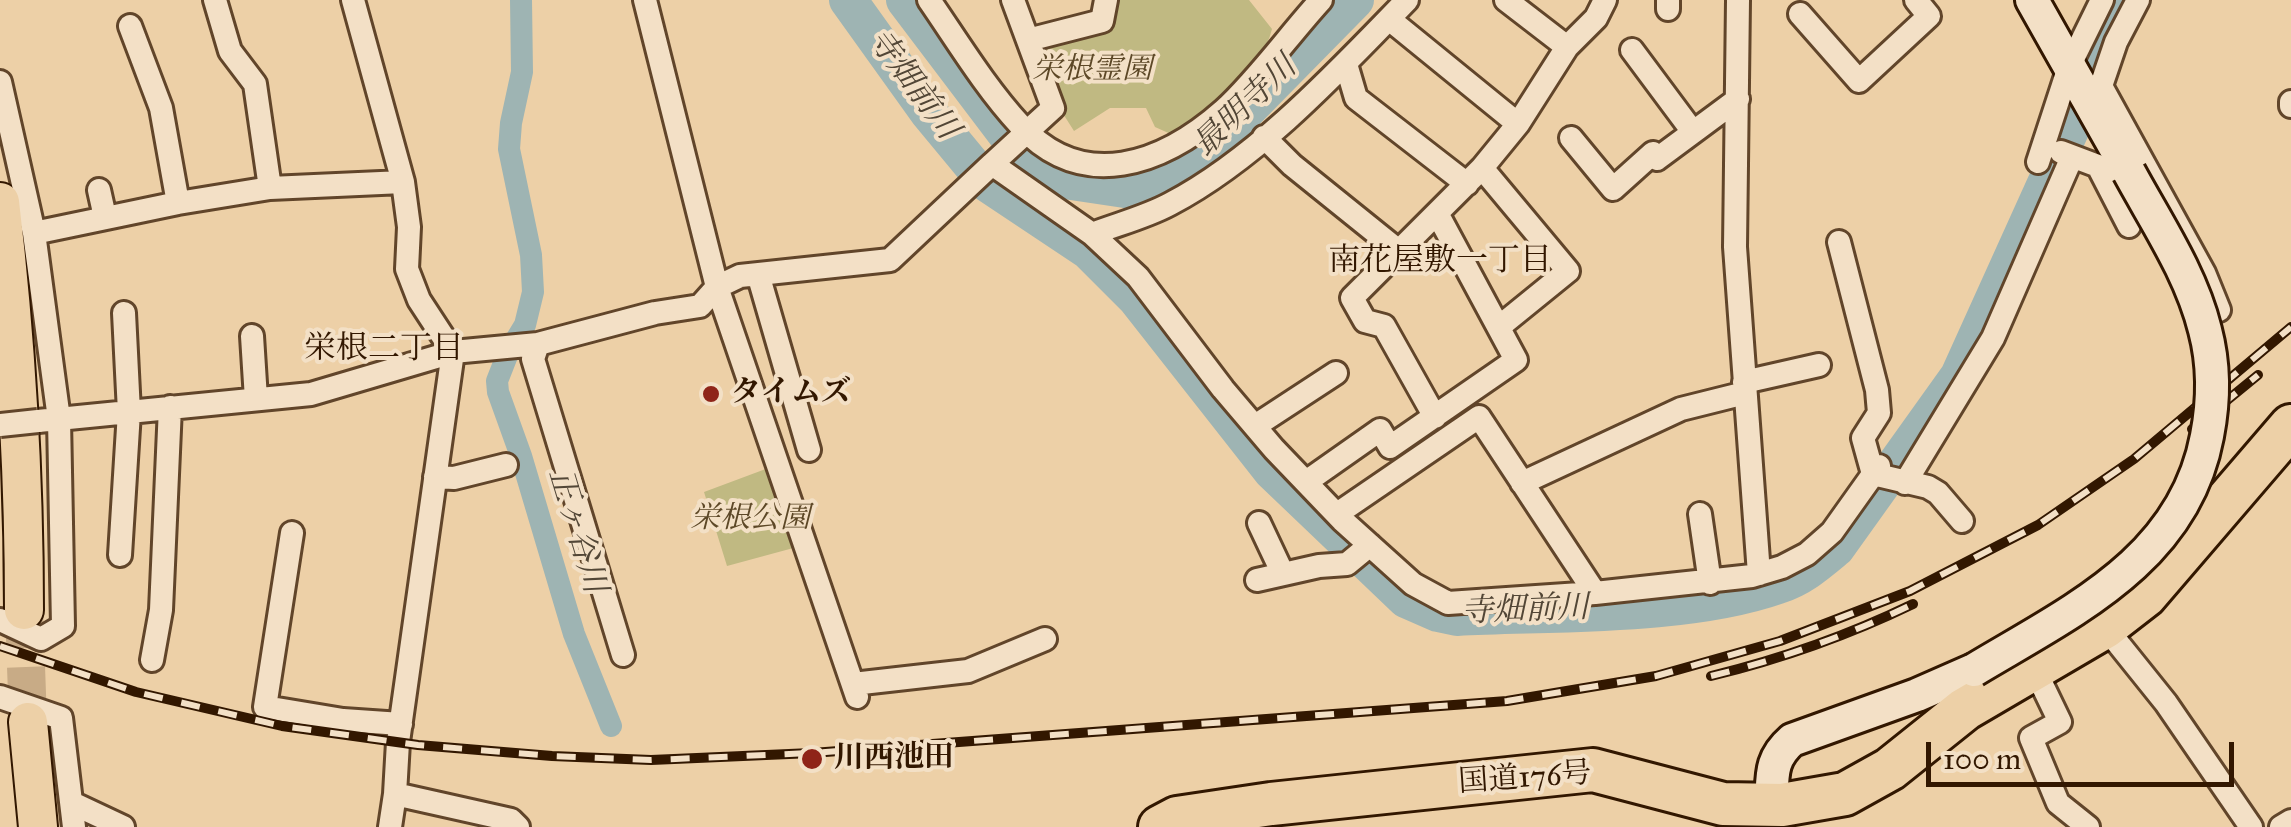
<!DOCTYPE html>
<html>
<head>
<meta charset="utf-8">
<style>
	body { margin:0 }
	#map { position:relative; width:2291px; height:827px; overflow:hidden; background:#edd0a7; font-family:"IM FELL Great Primer",serif }
	canvas { display:block }
	.scale { position:absolute; left:1926px; top:742px; width:308px; height:45px; box-sizing:border-box; border:5px solid #321700; border-top:0; padding-left:12px; font-size:30px; line-height:35px; white-space:nowrap; color:#321700; -webkit-text-stroke:8px #f3e0c6; paint-order:stroke }
</style>
</head>
<body>
<div id="map">
<canvas width="2291" height="827"></canvas>
<div class="scale">100 m</div>
</div>
<script>
const context = document.querySelector('canvas').getContext('2d');
context.lineJoin = 'round';
function fillPath(path, color) {
  context.fillStyle = color;
  context.fill(path, 'evenodd');
}
function trace(path, color, width, dash) {
  context.strokeStyle = color;
  context.lineWidth = width;
  context.lineCap = dash ? 'butt' : 'round';
  context.setLineDash(dash || []);
  context.stroke(path);
}
function drawText(font, color, halo, rows, align = 'center') {
  context.font = font + ' "IM FELL Great Primer","Noto Serif JP",serif';
  context.lineWidth = 8;
  context.setLineDash([]);
  context.textBaseline = 'middle';
  context.strokeStyle = halo;
  context.fillStyle = color;
  for (const [text, x, y, turn = 0] of rows) {
    context.save();
    context.translate(x, y);
    context.rotate((+turn || 0) * Math.PI / 180);
    context.textAlign = isNaN(turn) ? turn : align;
    if (halo) context.strokeText(text, 0, 0);
    context.fillText(text, 0, 0);
    context.restore();
  }
}
const green = new Path2D(`
	M1115,0H1249L1272,29C1262,72 1208,110 1173,135L1155,127L1146,108H1110L1074,131L1060,109L1034,44Z
	M771,467L797,547L727,566L704,492Z`);
const canal = new Path2D(`
	M521,0L522,72L511,123L509,149L531,255L533,292L525,325L508,353L497,381L498,392L521,456L574,634L611,726`);
const river = new Path2D(`
	M848,0L929,113L987,183L1089,251L1136,298L1272,471L1406,599L1438,613L1457,617C1554,612 1687,617 1778,585C1801,578 1818,563 1836,548L1959,376L2077,115L2078,106L2110,26L2124,0
	M905,0L1008,136L1058,179L1125,189L1187,165L1239,118L1355,0`);
const primaryTunnel = new Path2D(`
	M24,610L28,722`);
const street = new Path2D(`
	M215,0L230,51L255,84L270,188
	M353,0L403,182L409,227L407,269L419,300L453,352L398,742L395,794
	M645,0L717,287L857,697
	M929,0C958,42 985,87 1020,125C1083,194 1163,164 1224,110C1258,79 1289,35 1321,0
	M1506,0L1567,47
	M1668,0V9
	M1738,0L1735,247L1759,574
	M2138,0L2116,42L2101,86L2204,273L2219,310
	M1800,14L1859,81L1929,16L1916,0
	M1389,19L1518,124
	M130,26L161,108L178,203
	M1028,40L1102,21L1106,0
	M1632,50L1693,132
	M1346,64L1356,98L1467,184
	M0,82L34,233L59,419L63,626L41,639L0,620
	M2291,102V106
	M1264,137L1292,165L1400,252
	M1571,138L1613,189L1653,153L1657,159L1738,99
	M2061,152L2098,166L2129,226
	M2038,162L2069,67L2102,0
	M992,164L1053,108L1013,0
	M1482,168L1568,271L1499,327
	M99,190L105,217
	M34,233L178,203L270,188L403,182
	M1092,234C1118,224 1146,217 1170,204C1258,158 1339,70 1407,0
	M1839,242L1877,390L1879,413L1863,438L1873,474L1928,487L1938,493L1962,521
	M758,274L809,450
	M252,336L256,399
	M538,344L533,359L623,655
	M1744,382L1819,365
	M1435,417L1384,326L1365,321L1352,298L1482,168L1518,124L1567,47L1596,18L1605,0
	M38,421L311,394L453,352L538,344L655,313L700,306L717,287L740,276L890,260L992,164L1092,234L1138,277L1223,389L1274,449L1342,520L1413,584L1448,603L1595,593L1752,576L1782,567L1807,554L1832,532L1879,466
	M1255,426L1336,373
	M435,477L454,478L506,465
	M1306,482L1380,430L1390,447L1516,360L1438,215
	M1522,483L1681,409L1745,393
	M1905,483L1993,338L2072,157
	M1337,514L1479,417L1595,593
	M1700,514L1710,583
	M1259,523L1283,574
	M292,533L265,707L343,720L401,724
	M120,555L129,412L124,313
	M1257,580L1319,566L1347,564L1370,545
	M2105,627L2166,703L2251,827
	M152,660L161,610L170,407
	M2034,668L2060,722L2031,738L2058,803L2088,827
	M853,684L968,671L1045,639
	M0,697L61,718L74,827
	M72,803L123,827
	M390,827L395,794L511,820L518,827
	M2281,827L2291,821`);
const secondary = new Path2D(`
	M2032,0L2129,172
	M1771,805C1773,777 1769,760 1792,740L1917,695L1974,670`);
const primary = new Path2D(`
	M0,202C16,338 24,474 24,610
	M28,722L38,827`);
const highway = new Path2D(`
	M1160,827L1177,818L1271,804L1593,770L1723,804L1782,805L1845,794L1890,769L1965,709L2105,627L2145,596L2291,426`);
const rail = new Path2D(`
	M2192,429L2258,375
	M0,646L136,692L282,726L418,745L552,756L651,760L812,753L1507,701L1656,676L1780,641L1910,591L2038,525L2134,459L2291,327
	M1711,676C1781,659 1849,635 1913,604`);
const streetBridge = new Path2D(`
	M0,425L38,421`);
const secondaryBridge = new Path2D(`
	M1974,670C2072,611 2184,560 2207,436C2214,400 2214,364 2205,330C2191,273 2156,222 2129,172`);
const markers = [
	[711,394,10,"#8f2418"],
	[812,759,12,"#8f2418"]
];
const parkNames = [
	["栄根霊園",1092,71],
	["栄根公園",750,520]
];
const poiNames = [
	["タイムズ",731,394],
	["川西池田",834,759]
];
const streetNames = [
	["国道176号",1525,779,-4]
];
const waterNames = [
	["寺畑前川",912,85,53],
	["最明寺川",1246,107,-44],
	["正ヶ谷川",576,531,73],
	["寺畑前川",1525,611,-2]
];
const neighbourhoodNames = [
	["南花屋敷一丁目",1440,262],
	["栄根二丁目",384,350]
];
fillPath(green, '#c0b982');
trace(canal, '#9eb4b3', 22);
trace(river, '#9eb4b3', 38);
trace(primaryTunnel, '#c8ab86', 38, [38, 19]);
trace(street, '#61452a', 28);
trace(secondary, '#321700', 38);
trace(primary, '#321700', 42);
trace(highway, '#321700', 48);
trace(street, '#f3e0c6', 22);
trace(secondary, '#f3e0c6', 32);
trace(primary, '#edd0a7', 38);
trace(highway, '#edd0a7', 42);
trace(rail, '#321700', 10);
trace(rail, '#f3e0c6', 6, [19]);
trace(streetBridge, '#61452a', 28, []);
trace(secondaryBridge, '#321700', 38, []);
trace(streetBridge, '#f3e0c6', 22);
trace(secondaryBridge, '#f3e0c6', 32);
for (const [x, y, r, color] of markers) {
  const dot = new Path2D();
  dot.arc(x, y, r, 0, 2 * Math.PI);
  context.fillStyle = color;
  context.fill(dot);
  trace(dot, '#f3e0c6', 4);
}
drawText('italic 30px', '#5d4827', '#f3e0c6', parkNames);
drawText('bold 30px', '#321700', '#f3e0c6', poiNames, 'left');
drawText('30px', '#321700', '#f3e0c6', streetNames);
drawText('italic 32px', '#524636', '#f3e0c6', waterNames);
drawText('32px', '#321700', '#f3e0c6', neighbourhoodNames);
</script>
</body>
</html>
